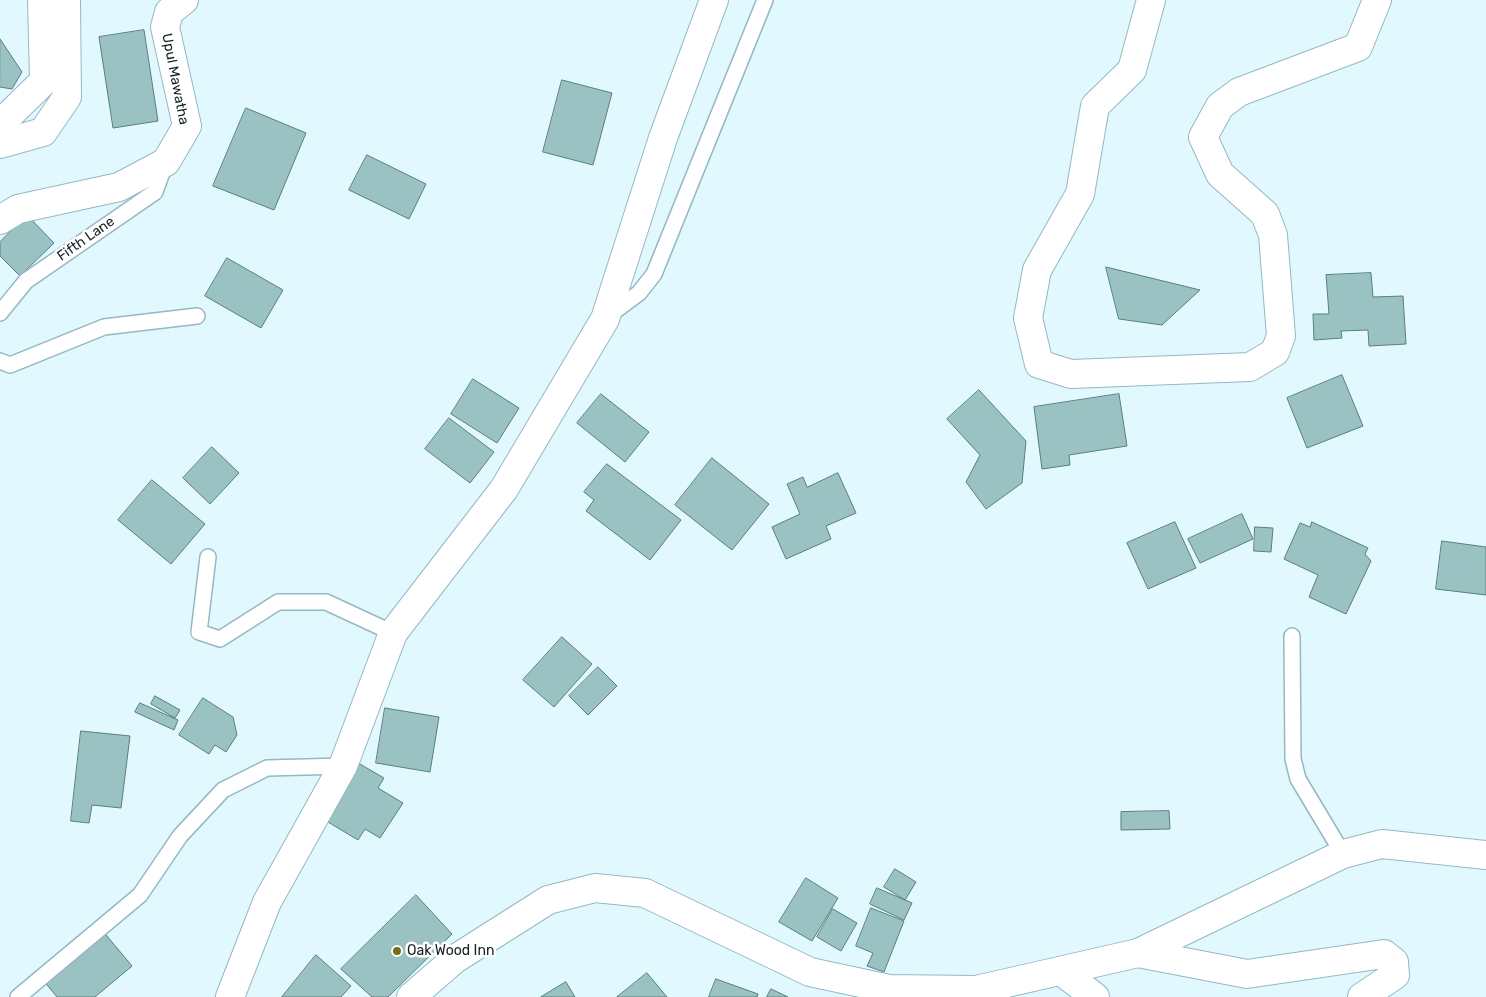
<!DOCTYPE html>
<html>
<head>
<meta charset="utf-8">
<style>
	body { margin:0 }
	canvas { display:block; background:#e2f8ff }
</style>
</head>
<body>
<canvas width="1486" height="997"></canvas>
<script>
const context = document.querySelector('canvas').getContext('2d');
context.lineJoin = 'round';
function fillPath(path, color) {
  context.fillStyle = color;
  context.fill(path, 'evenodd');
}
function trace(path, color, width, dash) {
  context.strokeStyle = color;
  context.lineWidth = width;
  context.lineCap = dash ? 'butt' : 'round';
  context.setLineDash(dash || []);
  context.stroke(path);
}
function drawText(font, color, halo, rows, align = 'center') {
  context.font = font + ' Rubik,sans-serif';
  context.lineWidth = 5;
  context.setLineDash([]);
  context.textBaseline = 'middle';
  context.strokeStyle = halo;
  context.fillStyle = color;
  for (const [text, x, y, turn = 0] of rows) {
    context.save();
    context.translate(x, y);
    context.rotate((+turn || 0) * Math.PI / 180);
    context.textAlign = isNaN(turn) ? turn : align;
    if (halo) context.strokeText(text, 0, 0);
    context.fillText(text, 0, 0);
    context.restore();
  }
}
const building = new Path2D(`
	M144,30L158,121L113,128L99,37Z
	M0,39L22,72L12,89L0,87Z
	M562,80L612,93L593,165L543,152Z
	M246,108L306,133L274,210L213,186Z
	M367,155L426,184L409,219L349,190Z
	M27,215L54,243L20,276L0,256V242Z
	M227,258L283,290L261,328L205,296Z
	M1106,267L1200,290L1162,325L1119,319Z
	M1371,273L1373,297L1403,296L1406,344L1369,346L1368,330L1341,331L1342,338L1314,340L1313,314H1329L1326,275Z
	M1342,375L1363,426L1307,448L1287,398Z
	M473,379L519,408L497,443L451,414Z
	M979,390L1026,441L1022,483L986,509L966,482L980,455L947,419Z
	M601,394L649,432L625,462L577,423Z
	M1119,394L1127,446L1069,455L1070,465L1042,469L1034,407Z
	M449,418L494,452L470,483L425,449Z
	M212,447L239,473L210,504L183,478Z
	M712,458L769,504L732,550L675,505Z
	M607,464L681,520L650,560L586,511L594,500L584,492Z
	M838,473L856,513L826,526L831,539L786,559L772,527L800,514L787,484L803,477L807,487Z
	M152,480L205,524L171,564L118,520Z
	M1242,514L1253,539L1200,563L1188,539Z
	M1175,522L1196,568L1148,589L1127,543Z
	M1312,522L1368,548L1365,554L1371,561L1346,614L1309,597L1318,575L1284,559L1300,523L1310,527Z
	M1255,527L1273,528L1271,552L1254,551Z
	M1442,541L1486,547V595L1436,589Z
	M562,637L592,664L554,707L523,680Z
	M598,667L617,686L588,715L569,696Z
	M155,696L180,710L175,718L151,704Z
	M203,698L233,717L237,735L226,752L215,745L209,754L179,735Z
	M140,703L178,720L174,730L135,712Z
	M385,708L439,717L430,772L376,763Z
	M81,731L130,736L121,808L92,805L89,823L71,821Z
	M353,760L384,778L378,788L403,803L380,838L365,829L358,840L318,816Z
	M1169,811L1170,829L1121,830V812Z
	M895,869L916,882L905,900L884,887Z
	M806,878L838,898L812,941L779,922Z
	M877,888L912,903L904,920L870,904Z
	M416,895L452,934L388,997H372L341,969Z
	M871,908L904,921L884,972L867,966L873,953L856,946Z
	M833,909L857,923L841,951L817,937Z
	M102,930L132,966L95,997H57L43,980Z
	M316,955L351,986L341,997H282Z
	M647,973L667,997H617Z
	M716,979L758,994L757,997H709Z
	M566,982L575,997H541Z
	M771,989L788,997H767Z`);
const service = new Path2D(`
	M0,313L26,281L155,192L165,164
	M608,316L639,293L654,274L765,0
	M0,361L10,365L104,327L197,316
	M208,557L199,632L220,639L278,602H326L393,633
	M1292,636L1293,759L1298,779L1343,854
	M18,997L140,895L180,836L223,790L267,768L343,766`);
const minor = new Path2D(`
	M1151,0L1132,70L1095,106L1080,194L1037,270L1028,318L1039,364L1071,374L1250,367L1275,352L1281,336L1273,235L1265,214L1220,174L1203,137L1220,106L1239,92L1358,47L1377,0
	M0,124L44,81L42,0
	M0,144L43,132L67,97L66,0
	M0,220L18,209L119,187L166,162L187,126L165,27L169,12L184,0
	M1138,953L1247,974L1384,954L1394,962L1395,975L1362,997
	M1061,971L1095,997
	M230,997L267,902L343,766L393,633L504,489L605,319L663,138L714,0`);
const tertiary = new Path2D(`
	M411,997L455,959L548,900L595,888L645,893L810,972L889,989L976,990L1138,953L1343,854L1382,844L1486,855`);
const markers = [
	[397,951,5,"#746f10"]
];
const streetNames = [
	["Upul Mawatha",175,79,79],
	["Fifth Lane",86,239,-35]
];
const poiNames = [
	["Oak Wood Inn",407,951]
];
fillPath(building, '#9bc2c2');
trace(building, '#587e7e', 1);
trace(service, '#95b8c3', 18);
trace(minor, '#95b8c3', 30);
trace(tertiary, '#95b8c3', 30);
trace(service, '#fff', 15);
trace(minor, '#fff', 28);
trace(tertiary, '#fff', 28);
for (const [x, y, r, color] of markers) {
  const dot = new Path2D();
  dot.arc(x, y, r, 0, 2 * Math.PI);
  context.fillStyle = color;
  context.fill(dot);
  trace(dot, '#fff', 2);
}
drawText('14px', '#132125', '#fff', streetNames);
drawText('14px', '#132125', '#fff', poiNames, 'left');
</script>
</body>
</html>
